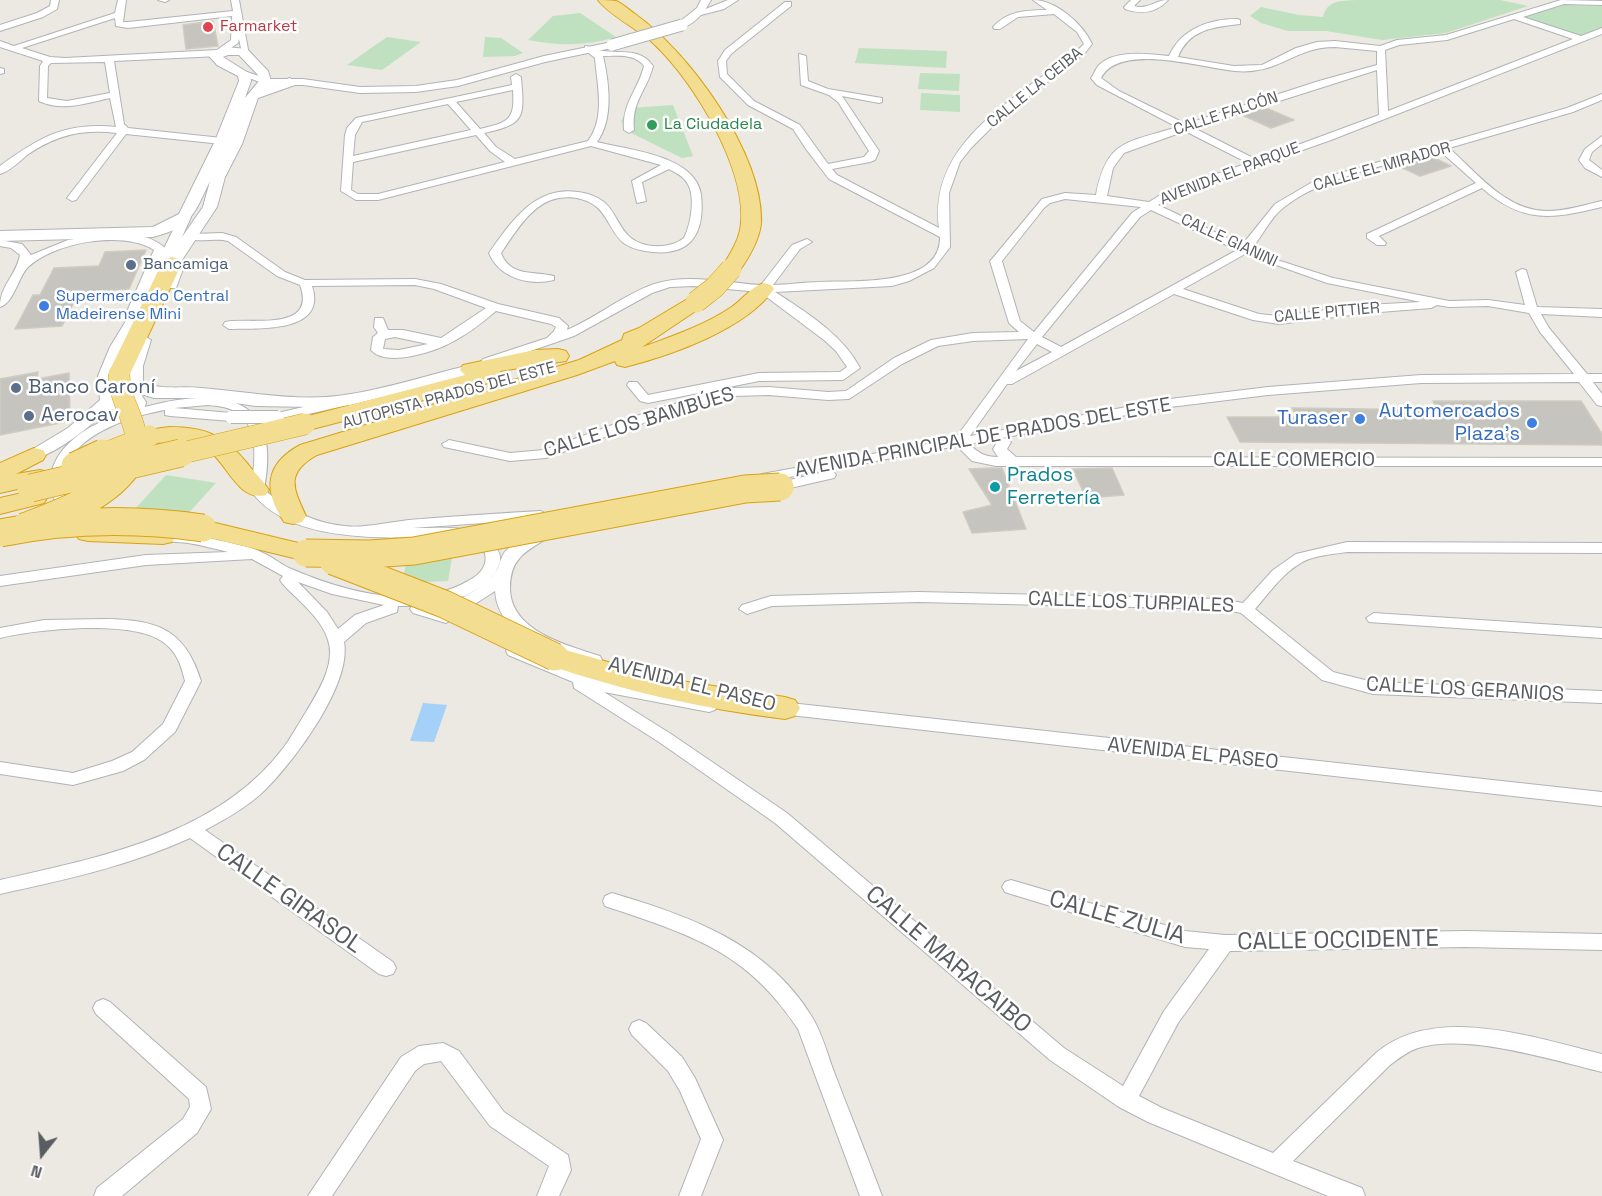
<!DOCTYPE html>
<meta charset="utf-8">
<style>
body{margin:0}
#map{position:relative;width:1602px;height:1196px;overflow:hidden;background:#ebe9e1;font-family:"Space Grotesk",sans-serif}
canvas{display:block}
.north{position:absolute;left:12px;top:1124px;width:60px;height:60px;-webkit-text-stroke:4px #fff;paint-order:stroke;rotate:197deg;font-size:16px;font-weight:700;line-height:24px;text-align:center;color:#595c60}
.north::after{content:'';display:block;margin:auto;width:21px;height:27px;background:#595c60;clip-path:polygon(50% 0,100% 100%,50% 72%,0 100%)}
</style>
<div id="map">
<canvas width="1602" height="1196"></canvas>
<div class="north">N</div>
</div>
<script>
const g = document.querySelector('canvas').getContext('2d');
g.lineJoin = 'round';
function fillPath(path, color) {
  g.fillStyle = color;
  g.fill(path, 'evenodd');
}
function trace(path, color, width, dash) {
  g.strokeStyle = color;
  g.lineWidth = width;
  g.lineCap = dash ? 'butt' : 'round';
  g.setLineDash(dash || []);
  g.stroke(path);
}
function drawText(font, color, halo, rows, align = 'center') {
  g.font = font + ' "Space Grotesk",sans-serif';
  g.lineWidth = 5;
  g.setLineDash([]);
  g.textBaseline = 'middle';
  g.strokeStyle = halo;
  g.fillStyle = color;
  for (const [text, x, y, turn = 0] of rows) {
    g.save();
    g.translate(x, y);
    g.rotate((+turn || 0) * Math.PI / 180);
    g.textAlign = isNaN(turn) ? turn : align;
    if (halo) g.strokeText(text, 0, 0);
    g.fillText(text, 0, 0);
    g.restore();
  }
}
fillPath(new Path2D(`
 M1356,0H1500L1528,6L1446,33L1382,40L1326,31H1288L1261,23L1250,16L1261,7L1299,15L1323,17C1327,0 1341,1 1356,0Z
 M1564,5L1602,6V28L1580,36L1522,17Z
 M580,13L616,37C587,46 558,46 528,40L553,16Z
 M387,37L421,42L382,70L347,65Z
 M485,37L501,38L523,53L515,56L483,57Z
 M859,48L947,51L946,68L855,63Z
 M920,73L960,74L959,91L918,89Z
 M921,93L960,95V112L920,110Z
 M673,105L693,156L682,158L625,130L621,121L629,108Z
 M166,475L216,483L184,518L135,509Z
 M453,552L448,581L402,583L408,554Z`), '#bfe1c0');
fillPath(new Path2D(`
 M423,703L447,705L434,742L410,741Z`), '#a5d0f7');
const building = new Path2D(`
 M213,21L218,46L186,49L183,25Z
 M1266,108L1294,120L1271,128L1242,115Z
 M1430,156L1451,166L1420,176L1396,165Z
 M146,250L129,289L79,292L62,326L15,329L33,295H40L54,268L99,266L105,252Z
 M38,372L37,379L69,373L70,421L0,435V379Z
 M1433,401H1581L1602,434V445L1240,442L1227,417H1297L1292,408L1438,410Z
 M992,468H1002L1026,529L972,533L963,512L992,505L969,469Z
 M1112,468L1124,495L1086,498L1073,469Z`);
fillPath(building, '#c6c4be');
trace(building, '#cfcbc0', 1.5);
const minor = new Path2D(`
 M51,0H59L57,9L43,17L0,31V25L37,13L50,6Z
 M118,0H126L123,22H128L233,11L231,0H239L249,55L242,53L239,39L238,43L219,56L114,61L124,124L128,128L222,138L227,141L222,144L126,134L76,200L72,201L67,198L117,133C82,129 56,135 27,155C19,162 10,171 0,174V166C40,137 65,122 116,127L110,98C87,103 62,112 39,101L40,66L43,61L0,47V41L14,46L115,13ZM232,16L231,40L217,50L65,58L50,57L22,48L115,18L116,26L128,28ZM105,62L110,93L67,101L47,98L48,66L51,63Z
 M158,0H169L165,2Z
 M728,0H738L724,9L697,16L693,14Z
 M1033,0C1056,0 1083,24 1092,44L1085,53L1001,118L971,148L960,162L949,193L950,247L934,268L909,281L892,286L775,292C806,312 843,335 860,368L843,380L759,381L648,403L640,401L627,385L629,382H637L648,395L759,373L840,372L847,367L836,351L824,340L760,292L694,286L670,287L652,293L574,336L487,366L483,365L481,362L483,359L547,338L554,331L556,327L551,324L496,311C483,322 469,333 454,341C437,351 387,368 371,350L373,337L378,333L374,327L375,318H383L388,330H403L441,338L486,308L434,289L415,285L312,286C328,334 256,328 229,329L223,325L225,322C248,317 318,333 300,285L277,276L228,241C215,237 197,244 187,237L192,234L222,233L236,237L285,272L305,280L415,279L441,284L498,304L559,318L568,326L567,330C597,317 623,295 654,284C689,273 725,283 761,285L792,245L807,239L812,242L800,249L773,285C788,285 804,282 820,282C852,280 941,288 940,237L829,179L806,149L793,129L748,105L720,77L718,61L725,50L785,2H791V6L731,54L726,61L727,74L754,101L800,125L828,164L864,157L869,151L838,102L829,95L801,85L799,54L806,56L808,81L828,89L882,98V102L879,103L842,96L879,151L875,160L870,162L832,169L837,175L939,228C930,154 991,114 1044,75C1057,65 1073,56 1084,44L1077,32L1054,14L1018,17L1000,29H994L993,27C1007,11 1027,10 1047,10ZM395,337L428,344L399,350L383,349L385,339Z
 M1131,0H1140L1134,6C1148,10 1155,0 1168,0C1156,13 1142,15 1125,9L1124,7Z
 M1561,0L1602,1V5L1564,4L1523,17L1581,36L1602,28V34L1331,140L1173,196L1158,205L1242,245L1275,204L1316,180L1567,108L1602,94V100L1573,112L1449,148C1477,173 1507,212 1548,211C1566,211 1584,205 1602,201V207C1552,219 1523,224 1482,188L1379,236L1386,243L1385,245H1377L1367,238V234L1476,183L1440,151C1392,164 1320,177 1283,208C1269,219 1263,236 1251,249L1268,257L1333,278L1449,301L1488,300L1525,305L1516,272L1522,269L1526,270L1537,307L1602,309V317L1541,314L1549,328L1587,374H1602V382H1593L1602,394V406L1597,405L1579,382L1421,383L1268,395L1170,407L969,444C978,453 985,457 998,457L993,449L999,439L1004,438L1011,442L1007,449L1016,457L1602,458V466H996L972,461L957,446L762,482L755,478L762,474L955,439L1028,339L973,341L938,346L902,364L849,399L828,400L769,395L734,396L666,415L546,458L510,461L444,447L442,444L449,440L510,453L544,450L656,409L733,388L769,387L828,392L846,391L894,358L931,340L973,333L1019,332L1009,323L990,261L992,259L1042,199L1065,193L1096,195C1107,138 1128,143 1177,127L1097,85L1091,78C1094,74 1096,68 1099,65C1115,49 1149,54 1169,56C1181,29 1209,19 1237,19L1240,20V24C1214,27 1189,29 1178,57L1234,66L1262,65L1296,48L1317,42L1335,41L1380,46L1397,40L1446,35ZM1514,19L1573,39L1388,111L1385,50L1399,45L1447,40ZM1335,47L1377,51V65L1319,81L1186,124L1119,91L1101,78C1120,42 1201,68 1235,71C1280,75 1293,47 1335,47ZM1377,70L1379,115L1257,160L1194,128ZM1185,131L1248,163L1165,192L1149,202L1107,196L1113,168L1124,153ZM1065,199L1141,207L1132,213L1034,332L1020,321L1002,261L1044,208L1050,203ZM1151,210L1237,250L1061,347L1042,337L1140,217ZM1245,254L1327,283L1421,302L1367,305L1279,316L1259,314L1183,289ZM1174,294L1253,320L1279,324L1367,313L1431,308L1437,305L1449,307L1488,306L1529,313L1540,332L1574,374L1421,375L1268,387L1170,399L970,436L1007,384H1012ZM1037,344L1052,352L1016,371Z
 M585,46C591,46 593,49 598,50C619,55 639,46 653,66C647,91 631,101 634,130L629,133L624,130C622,102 638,91 644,66C635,53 616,56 603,56C609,82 614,119 597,142C628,150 696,155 701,195C705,232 692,256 652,252C643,251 633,249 625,244C611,234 608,214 594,205C584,198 571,196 559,198C532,202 515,233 501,253C510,277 533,271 554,276V280C529,286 499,278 489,253C511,222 535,185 578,192C587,193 596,196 604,202C616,212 619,229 631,238C645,249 670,249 684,238C691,224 697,193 685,180C681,175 674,172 669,169L642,182L646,201L637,203L632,181L661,165L591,146L378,200H356L341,191L345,135L347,128L356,118L512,85L511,77L516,74L521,77C524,116 527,124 484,133L496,147L515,159L588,141C606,117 597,85 595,58L585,50ZM513,90C515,120 509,122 480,129L456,102ZM448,104L471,130L353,156L355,135L362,122ZM476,135L490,151L505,162L378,194H358L351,190L353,162Z
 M0,68L4,69V73L0,74Z
 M1602,136V144L1592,152L1589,160L1602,170V177L1585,168L1579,160L1585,149Z
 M113,233C132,234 152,235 166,249L135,324H127L125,316L154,250C124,230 55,242 28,267C18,277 14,303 0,307C0,285 16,276 20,255L11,248L0,246V240L22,244L31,255L68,240Z
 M133,371L139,375L136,387L146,402L145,407C219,387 283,393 264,489C288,513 331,530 365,526C384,524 402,520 421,519C461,516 501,513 541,511L548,515L541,519L412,528C440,529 479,521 497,549C504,560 498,570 491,579C498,571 499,562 504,553C510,545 535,530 546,533L548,536L546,539C524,552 510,560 510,588C510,631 566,645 600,656L602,660L600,664C582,669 519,636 507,622C500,613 496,603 495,591L475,604L449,612L441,607L444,603L464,597L484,585L465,596L423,605L451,614L454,618L446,623L413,613L410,609L412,606H398L397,612L366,623L344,642C352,684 295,760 266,789C249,806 226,819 205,830L393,962L396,968L393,974L386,976L379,974L190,838C129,866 64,880 0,894V880C101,857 218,835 284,747C292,736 299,723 306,712C318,692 336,664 328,640C321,617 297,600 282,583L280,580L283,576L252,559L146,565L0,586V576L146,555L228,552C215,549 202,545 188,543C149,539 36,535 52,471C59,443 90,425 115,416L111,415L102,401L103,398H113L120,408L133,405L134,402L124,387L127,375ZM208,405C219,406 230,407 239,414C260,429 255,468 250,490C288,542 372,537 429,538C441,538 454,536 466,538L475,543L485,553C488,567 479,575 468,581C414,612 342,591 289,568C279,563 271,556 261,552C252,547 241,546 231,543C217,540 204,536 191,535C154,530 113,531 81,511C71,504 64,492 64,480C65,437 130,416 165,410V415L170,416L231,421L237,417L231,413L174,408ZM298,582L332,594L384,605L355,615L338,629L327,612Z
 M347,397L352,398L353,401L352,404L278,421L272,417L273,414Z
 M829,471L834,472L836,475L834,478L773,492L766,488L768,485Z
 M1347,542L1602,543V553L1347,552C1334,554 1321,555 1309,559C1286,568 1271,591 1255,609L1333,672L1373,682L1602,691V703L1373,694L1322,680L1241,613L1222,609L918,602L772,606L747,614L739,609L742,605L771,596L918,592L1222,599L1243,603L1273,570L1296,554Z
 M1374,613L1602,628V638L1369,622L1366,618Z
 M106,619C157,620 185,629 201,681L175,732L144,760L123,771L73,785L0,774V762L73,773L112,761L132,752L163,724L185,681C181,665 177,652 163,642C133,619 36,629 0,638V628L44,620Z
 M514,646L566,668L608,681L715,702L717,706L715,710L709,712L604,692L671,734L787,813L1064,1048L1123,1086L1164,1011L1209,949L1185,947L1011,894L1005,892L1002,887L1005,882L1011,880L1185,931L1225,935L1465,931L1602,934V950L1465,947L1230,951L1178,1023L1139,1096L1162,1108L1273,1153L1376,1053C1436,1003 1534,1038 1602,1054V1072C1552,1060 1467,1033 1418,1048C1407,1052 1399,1058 1390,1065L1293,1161L1362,1188L1365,1196H1328L1148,1122L1119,1107L1050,1060L775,823L659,742L574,688L573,682L508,655L506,651L508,647Z
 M781,702L1602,792V806L781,714L775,712L773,708L775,704Z
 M612,893C690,916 768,944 812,1017C823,1035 828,1057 836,1077C851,1116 867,1156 882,1196H860L798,1029C746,950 690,935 605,906L603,901L605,896Z
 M103,999L110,1002L206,1087L211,1109L197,1133L122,1196H94L97,1188L183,1119L190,1107L189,1099L96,1014L93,1008L96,1002Z
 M639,1020L646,1023L682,1057L695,1078L723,1140L701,1196H679L701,1139L680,1091L668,1071L632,1035L629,1029L632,1023Z
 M443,1043L459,1051L504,1112L568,1155L571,1170L559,1196H537L549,1166L490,1126L441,1061L424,1064L415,1071L332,1196H308L401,1057L419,1046Z`);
const tertiary = new Path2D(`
 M701,0H711C705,11 692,29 678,27V23L697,8Z
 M612,42L617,45L616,47L545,62L458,86L416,92L360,93L303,85H267L239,74L244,71L268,79H303L360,87L416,86L457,80L544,56Z
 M185,213L191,217L157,293L124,347L112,376L116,401C103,417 48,463 28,458L26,455L28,452L68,428L100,400L98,376L110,347L143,293L179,217Z`);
const secondary = new Path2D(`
 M226,47L247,49L268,71L271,81L268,85L290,78L296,82L295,85L258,98L242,144L225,177L217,207L180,263L183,269L176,288H164L162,285L167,269L164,263L203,207L210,181C194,214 192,227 153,237L0,241V231L153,227L179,214L215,141L239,81L238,76L217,65L209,56ZM228,55H239L258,75L259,81L245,98L251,81L250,74L223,57Z
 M143,335L151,340L143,366V383C162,390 181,386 201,388C251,392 302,403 351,394C388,388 425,376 462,367L468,368L471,372L468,376L350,405L311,407L256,406L200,398H154L128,390C121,378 129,339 143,335Z`);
const motorway = new Path2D(`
 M598,0C603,0 611,0 616,1C622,3 629,10 635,14C688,51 765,155 761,224C759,241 748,259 738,273H724L721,269C729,255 740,240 741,223C746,168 694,82 655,45C639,29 611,17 598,0Z
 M172,257L179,259L182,263L130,374L127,379L119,381L111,379L108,374L162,263L165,259Z
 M764,283L771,285L774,289C746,329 672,355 625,367L617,365L615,361L577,375L317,455C285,473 293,488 306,516L302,522L293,524L284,522C263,490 265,464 300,445L579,360L622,340L624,334L639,328L689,298L696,296L703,298L706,302L703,306L642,347L651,344C678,334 706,324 730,308C742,301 751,286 764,283Z
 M558,349L566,351L569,356L566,361L500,371L503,375L500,380L305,431L297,429L293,424L297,419L465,375L460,370L463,365L535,350Z
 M169,427C209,427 227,437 251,468C257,475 264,482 269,490L266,495C238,502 228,464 208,450C187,435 163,447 141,441L137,436L141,431Z
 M34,448L43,450L46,455L43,460L16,474L40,470L49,472L52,477L49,482L0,493V463Z
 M35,490L44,493L47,498L44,503L0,514V498Z
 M203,520L315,547L319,553L315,559L306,561L194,534L190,528L194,522Z
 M88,525L163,528L172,530L176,536L172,542L163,544L88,541L79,539L75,533L79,527Z
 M555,647L668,679L785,697L795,700L800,708L795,716L785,719C703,709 624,691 545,664L541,657L545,650Z`);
trace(minor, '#b1b3b7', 2);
trace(tertiary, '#b1b3b7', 2);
trace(secondary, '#b0b3b7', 2);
trace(motorway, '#d9a213', 2);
fillPath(minor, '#fff');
fillPath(tertiary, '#fff');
fillPath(secondary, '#fff');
fillPath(motorway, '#f3dd90');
const minorBridge = new Path2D(`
 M231,417H278`);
const tertiaryBridge = new Path2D(`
 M612,45L682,25`);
const motorwayBridgeFar1 = new Path2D(`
 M696,302L715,287L731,269
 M119,374C119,406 141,420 135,455
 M100,455L149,436
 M174,455L305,424`);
const motorwayBridge = new Path2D(`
 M75,466L103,453
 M31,488L181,453
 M24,527C65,511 115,495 135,453
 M0,533C68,519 134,518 203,528
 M306,553L370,554L414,551L745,489L780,487
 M333,561L444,604L555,657`);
trace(minorBridge, '#b1b3b7', 14, []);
trace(tertiaryBridge, '#b1b3b7', 13, []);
trace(motorwayBridgeFar1, '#d9a213', 22, []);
trace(motorwayBridge, '#d9a213', 29, []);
trace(minorBridge, '#fff', 12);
trace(tertiaryBridge, '#fff', 11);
trace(motorwayBridgeFar1, '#f3dd90', 21);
trace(motorwayBridge, '#f3dd90', 27);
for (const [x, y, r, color] of [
 [208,27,6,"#e0444e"],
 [652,125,6,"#2e9e5b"],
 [131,265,6,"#5c6f8a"],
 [44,306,6,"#3f7fe0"],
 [16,388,6,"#5c6f8a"],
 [29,416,6,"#5c6f8a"],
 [1360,419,6,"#3f7fe0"],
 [1532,423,6,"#3f7fe0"],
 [995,487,6,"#0f9aa8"]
]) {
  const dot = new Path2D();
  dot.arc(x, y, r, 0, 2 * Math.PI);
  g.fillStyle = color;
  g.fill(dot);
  trace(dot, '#fff', 2);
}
drawText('16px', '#be3a42', '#fff', [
 ["Farmarket",220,27]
], 'left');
drawText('16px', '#595c60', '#fff', [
 ["CALLE LA CEIBA",1035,88,-39],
 ["CALLE FALCÓN",1226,114,-18],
 ["CALLE EL MIRADOR",1382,167,-16],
 ["AVENIDA EL PARQUE",1230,174,-21],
 ["CALLE GIANINI",1229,241,25],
 ["CALLE PITTIER",1327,313,-5],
 ["AUTOPISTA PRADOS DEL ESTE",449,396,-15]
]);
drawText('16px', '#27864d', '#fff', [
 ["La Ciudadela",664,125]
], 'left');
drawText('16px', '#4e5e75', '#fff', [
 ["Bancamiga",143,265]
], 'left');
drawText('16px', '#366cbe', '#fff', [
 ["Supermercado Central",56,297],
 ["Madeirense Mini",56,315]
], 'left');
drawText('20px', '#4e5e75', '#fff', [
 ["Banco Caroní",28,388],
 ["Aerocav",41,416]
], 'left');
drawText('20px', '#366cbe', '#fff', [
 ["Automercados",1520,412],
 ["Plaza's",1520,435],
 ["Turaser",1348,419]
], 'right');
drawText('20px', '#595c60', '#fff', [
 ["CALLE LOS BAMBÚES",639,423,-17],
 ["AVENIDA PRINCIPAL DE PRADOS DEL ESTE",983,438,-10],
 ["CALLE COMERCIO",1294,461],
 ["CALLE LOS TURPIALES",1131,603,2],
 ["AVENIDA EL PASEO",692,685,14],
 ["CALLE LOS GERANIOS",1465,690,3],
 ["AVENIDA EL PASEO",1193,754,6]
]);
drawText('20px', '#0d838f', '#fff', [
 ["Prados",1007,476],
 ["Ferretería",1007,499]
], 'left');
drawText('24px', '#595c60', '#fff', [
 ["CALLE GIRASOL",289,899,35],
 ["CALLE ZULIA",1117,918,16],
 ["CALLE OCCIDENTE",1338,941,-1],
 ["CALLE MARACAIBO",948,960,41]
]);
</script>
